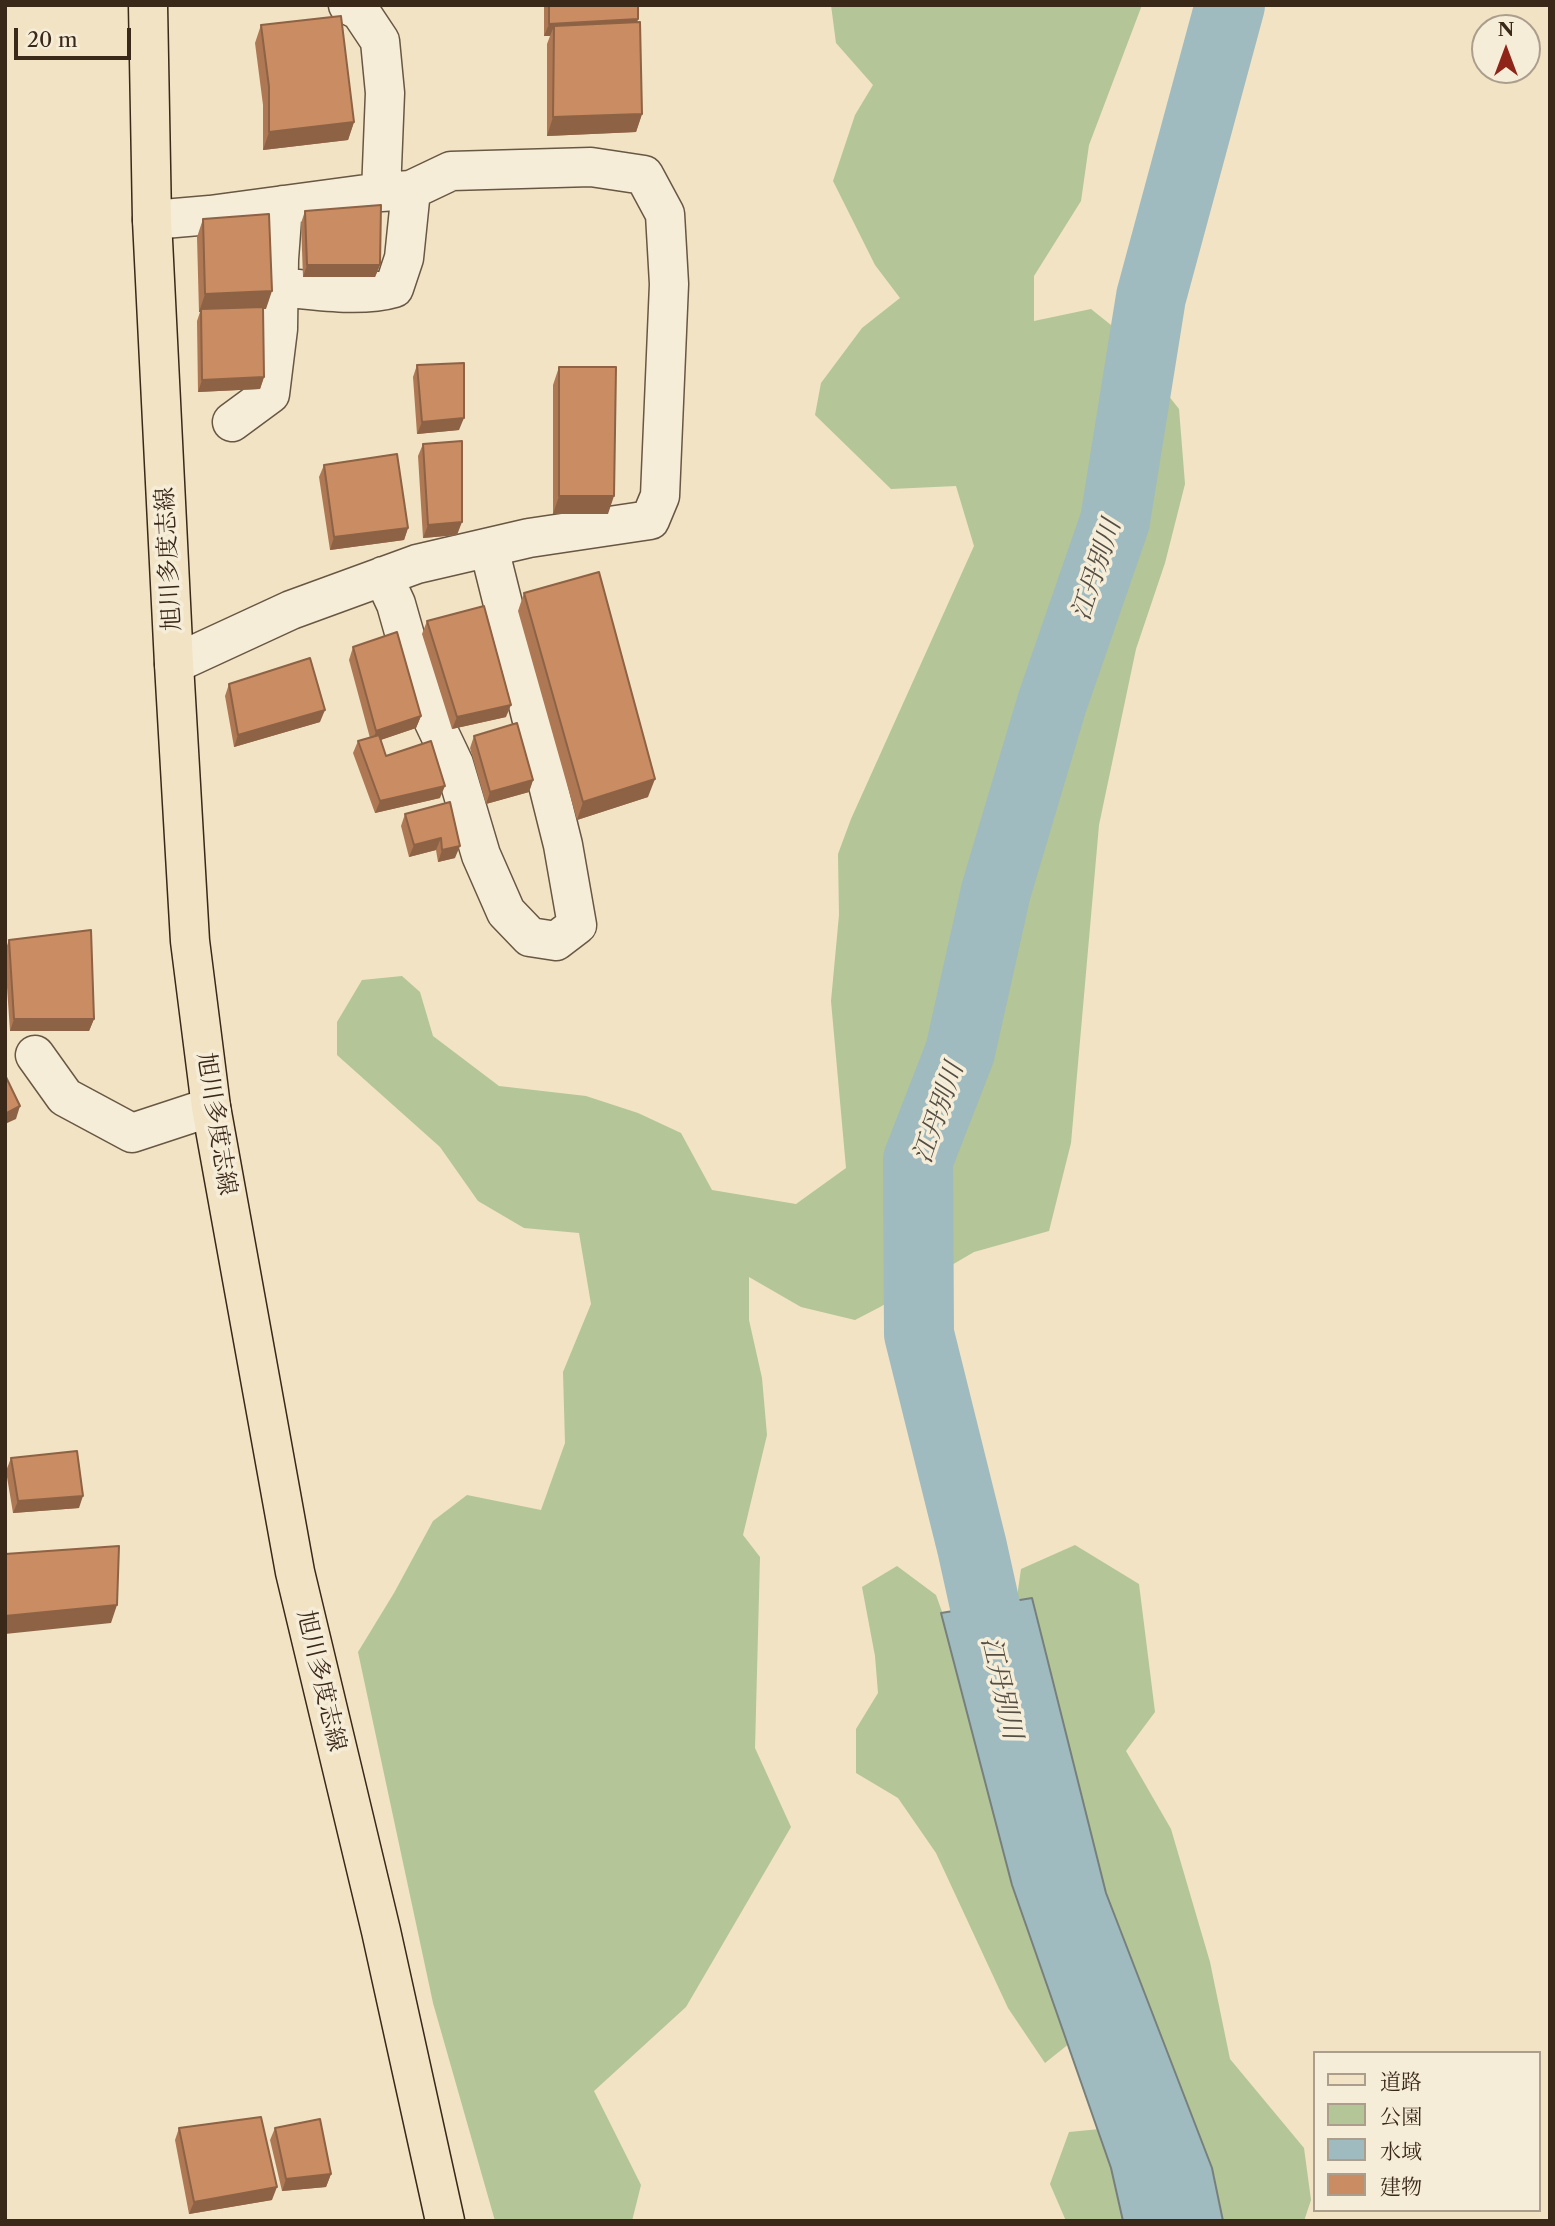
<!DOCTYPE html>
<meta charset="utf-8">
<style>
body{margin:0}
#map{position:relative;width:1555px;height:2226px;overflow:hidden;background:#f1e3c4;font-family:"Libre Caslon Text","Noto Serif JP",serif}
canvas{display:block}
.frame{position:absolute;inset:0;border:7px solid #3a2818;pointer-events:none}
.legend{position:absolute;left:1313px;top:2051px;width:228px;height:161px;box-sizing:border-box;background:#f6edd9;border:2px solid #ab9e8c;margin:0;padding:9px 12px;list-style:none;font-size:21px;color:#3a2818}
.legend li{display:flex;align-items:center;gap:14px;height:35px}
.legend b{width:35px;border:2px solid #ab9e8c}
.north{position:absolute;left:1471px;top:14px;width:70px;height:70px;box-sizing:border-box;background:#f6edd9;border:2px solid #ab9e8c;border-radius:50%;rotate:0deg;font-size:19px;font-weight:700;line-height:28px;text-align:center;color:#3a2818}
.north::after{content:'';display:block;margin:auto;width:24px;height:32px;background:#8f2418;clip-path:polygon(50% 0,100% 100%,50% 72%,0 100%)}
.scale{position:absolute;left:14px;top:28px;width:117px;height:32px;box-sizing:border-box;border:4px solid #3a2818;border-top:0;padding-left:9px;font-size:21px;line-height:24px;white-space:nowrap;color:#3a2818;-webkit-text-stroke:5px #f6edd9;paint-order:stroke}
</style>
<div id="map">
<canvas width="1555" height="2226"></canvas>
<div class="frame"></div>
<ul class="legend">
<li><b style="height:9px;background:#f1e3c4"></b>道路</li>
<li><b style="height:19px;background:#b4c598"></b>公園</li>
<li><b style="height:19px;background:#9fbbbf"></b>水域</li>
<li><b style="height:19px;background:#ca8c62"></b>建物</li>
</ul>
<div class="north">N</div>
<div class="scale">20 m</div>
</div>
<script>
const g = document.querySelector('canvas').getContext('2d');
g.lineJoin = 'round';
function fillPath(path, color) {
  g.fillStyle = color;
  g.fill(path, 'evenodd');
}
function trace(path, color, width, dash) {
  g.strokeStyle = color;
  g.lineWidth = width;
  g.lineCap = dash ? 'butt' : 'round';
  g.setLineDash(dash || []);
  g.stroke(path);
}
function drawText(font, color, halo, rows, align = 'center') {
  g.font = font + ' "Libre Caslon Text","Noto Serif JP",serif';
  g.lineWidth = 7;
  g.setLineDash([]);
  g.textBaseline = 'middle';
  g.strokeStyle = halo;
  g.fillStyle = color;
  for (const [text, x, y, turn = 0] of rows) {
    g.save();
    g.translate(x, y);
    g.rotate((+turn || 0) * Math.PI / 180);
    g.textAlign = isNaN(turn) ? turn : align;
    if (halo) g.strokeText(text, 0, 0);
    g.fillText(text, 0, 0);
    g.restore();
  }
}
fillPath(new Path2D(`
 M831,5H1142L1089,145L1081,201L1034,276V321L1091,309L1116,329L1179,409L1185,484L1165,563L1136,649L1099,825L1071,1143L1049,1231L974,1252L880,1307L855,1320L801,1307L749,1277V1320L762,1378L767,1435L743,1535L760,1557L755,1748L791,1827L686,2007L594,2091L641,2185L632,2221H495L433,2003L358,1652L394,1593L433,1521L467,1495L541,1510L565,1443L563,1372L591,1304L579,1233L524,1228L478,1201L440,1147L337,1055V1022L362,980L402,976L420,992L433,1036L499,1086L586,1096L638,1113L681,1133L712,1190L796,1204L846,1168L831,1001L839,915L838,854L851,819L974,546L956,486L891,489L815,415L821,383L862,328L900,298L875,265L833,181L855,115L873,85L836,43Z
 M1075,1545L1139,1584L1155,1712L1126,1751L1171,1829L1210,1962L1230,2059L1304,2148L1311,2200L1304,2221H1204L1012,1632L1021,1569Z
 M897,1566L936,1595L989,1743L1080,2035L1045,2063L1008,2008L936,1853L898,1798L856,1773V1729L878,1693L875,1656L862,1587Z
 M1121,2127L1152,2221H1066L1050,2184L1069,2132Z`), '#b4c598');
const water = new Path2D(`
 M1032,1598L1106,1893L1212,2168L1223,2221H1123L1111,2168L1012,1885L941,1613Z`);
fillPath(water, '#9fbbbf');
trace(water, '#77807c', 2);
trace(new Path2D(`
 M1006,1701L972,1547L919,1334L918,1160L960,1052L996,891L1052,703L1115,521L1151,297L1230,5`), '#9fbbbf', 70);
const minor = new Path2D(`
 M348,5L360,11L380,41L385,93L381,192
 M152,220L210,215L381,192L411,190L451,171L591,167L644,175L665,214L669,284L660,496L650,520L529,538L417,564L291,610L174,664
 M278,287C314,290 360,298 394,288L404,258L411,190
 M232,422L270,394L278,329L279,259L283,205
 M383,576L396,604L423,699L454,764L481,855L506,912L530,937L556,941L577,925L563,845L489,548
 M35,1055L65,1097L132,1133L211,1107`);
const major = new Path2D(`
 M148,5L152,220L174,664L190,941L211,1107L295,1572L381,1931L445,2221`);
trace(minor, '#685743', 41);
trace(major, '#3a2818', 41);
trace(minor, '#f6edd9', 38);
trace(major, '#f1e3c4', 38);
fillPath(new Path2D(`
 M544,5H638V19L637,22L642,114L636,132L547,136V44L550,36H544Z
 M261,25L354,122L348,140L263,150V105L255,43Z
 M305,211L380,265L375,277H303L301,223Z
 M203,219L266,309H263L264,377L260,389L198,392L197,321L200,312H199L197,237Z
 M417,365L459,430L417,434L413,377Z
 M559,367L608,514H553V385Z
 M423,444L457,535L423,538L418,456Z
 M324,465L408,528L404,540L330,550L319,477Z
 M524,593L648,797L577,820L518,611Z
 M427,621L506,717L452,729L422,634Z
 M353,647L421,716L416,728L380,740L386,756L440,798L375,813L353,753L358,741L370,738L349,660Z
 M229,684L320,722L234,747L225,696Z
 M474,736L533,780L529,792L486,804L470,748Z
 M450,802L455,858L438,862L436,850L409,857L401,826L405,814Z
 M9,940L94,1019L89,1031H10L5,958V951Z
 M11,1458L79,1508L13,1513L6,1471Z
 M179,2128L272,2200L189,2214L175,2140Z
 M275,2128L331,2174L326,2187L282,2191L270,2140Z`), '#ae7854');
fillPath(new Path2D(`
 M638,19L634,31L554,26L550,36H544L549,24Z
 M642,114L636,132L547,136L553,117Z
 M354,122L348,140L263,150L269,132Z
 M307,265H380L375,277H303Z
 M272,291L266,309L201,312V309L200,312H199L205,294Z
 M264,377L260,389L198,392L202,380Z
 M464,418L459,430L417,434L422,422Z
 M559,496H614L608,514H553Z
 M462,522L457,535L423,538L428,525Z
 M408,528L404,540L330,550L334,537Z
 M511,705L506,717L452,729L457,717Z
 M325,710L320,722L234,747L238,735Z
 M421,716L416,728L372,743L376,731Z
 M655,779L648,797L577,820L583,802Z
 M533,780L529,792L486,804L490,792Z
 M445,786L440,798L375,813L380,801Z
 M441,838L436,850L409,857L414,845Z
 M460,846L455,858L438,862L442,850Z
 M14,1019H94L89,1031H10Z
 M20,1106L16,1119L5,1124V1114Z
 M83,1496L79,1508L13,1513L18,1501Z
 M117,1605L111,1623L5,1634V1616Z
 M331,2174L326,2187L282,2191L286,2179Z
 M277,2187L272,2200L189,2214L194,2202Z`), '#8d6245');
const building = new Path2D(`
 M549,5H638V19L549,24Z
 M341,16L354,122L269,132V87L261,25Z
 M640,22L642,114L553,117L554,26Z
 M381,205L380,265H307L305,211Z
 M269,214L272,291L205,294L203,219Z
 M263,307L264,377L202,380L201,309Z
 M464,363V418L422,422L417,365Z
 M559,367H616L614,496H559Z
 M462,441V522L428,525L423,444Z
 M397,454L408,528L334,537L324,465Z
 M599,572L655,779L583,802L524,593Z
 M484,606L511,705L457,717L427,621Z
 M397,632L421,716L376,731L353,647Z
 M310,658L325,710L238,735L229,684Z
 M517,723L533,780L490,792L474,736Z
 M379,735L386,756L431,741L445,786L380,801L358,741Z
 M450,802L460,846L442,850L441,838L414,845L405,814Z
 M91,930L94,1019H14L9,940Z
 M5,1075L20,1106L5,1114Z
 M77,1451L83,1496L18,1501L11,1458Z
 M119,1546L117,1605L5,1616V1554Z
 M261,2117L277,2187L194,2202L179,2128Z
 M320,2119L331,2174L286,2179L275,2128Z`);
fillPath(building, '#ca8c62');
trace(building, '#8d6245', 2);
drawText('24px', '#3a2818', '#f6edd9', [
 ["旭川多度志線",169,559,-93],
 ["旭川多度志線",216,1124,81],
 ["旭川多度志線",321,1681,77]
]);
drawText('italic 26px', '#534d42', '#f6edd9', [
 ["江丹別川",1097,570,-72],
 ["江丹別川",939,1113,-71],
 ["江丹別川",1001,1688,77]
]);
</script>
